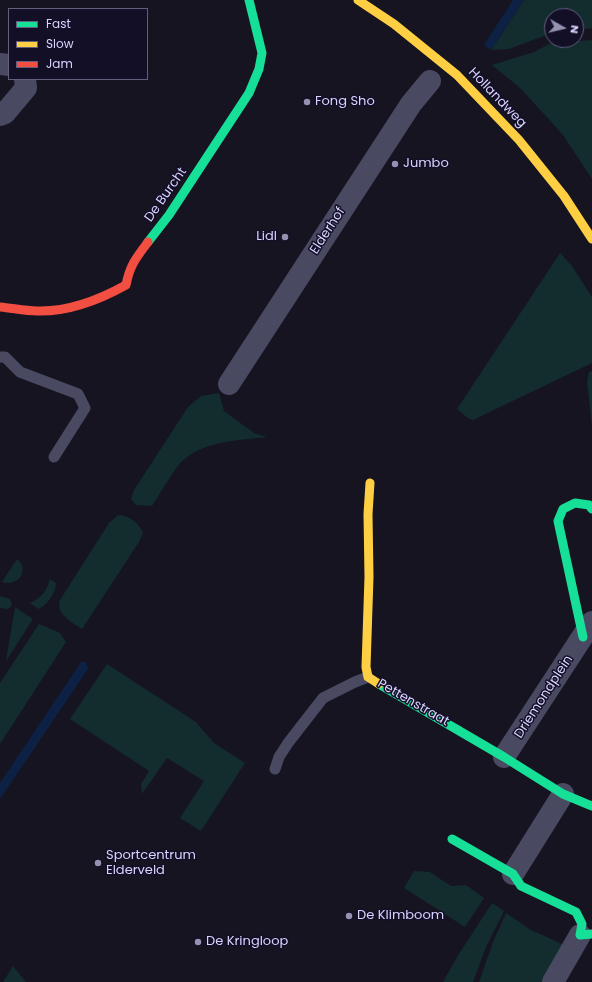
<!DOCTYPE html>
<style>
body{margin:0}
#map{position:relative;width:592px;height:982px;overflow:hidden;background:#161421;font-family:Poppins,sans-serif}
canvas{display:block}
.legend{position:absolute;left:8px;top:8px;width:140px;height:72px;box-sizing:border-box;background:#130f26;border:1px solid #625e7d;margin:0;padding:5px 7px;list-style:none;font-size:12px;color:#d9d4ff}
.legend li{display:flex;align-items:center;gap:8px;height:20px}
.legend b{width:20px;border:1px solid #625e7d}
.north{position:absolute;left:544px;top:8px;width:40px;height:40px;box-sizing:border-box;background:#130f26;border:1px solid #625e7d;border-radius:50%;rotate:98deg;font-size:11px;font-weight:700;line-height:16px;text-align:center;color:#d9d4ff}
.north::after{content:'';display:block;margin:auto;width:14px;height:18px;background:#9591b1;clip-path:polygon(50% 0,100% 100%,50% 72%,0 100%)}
</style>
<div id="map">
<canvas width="592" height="982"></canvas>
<ul class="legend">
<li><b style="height:5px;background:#16e098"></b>Fast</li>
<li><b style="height:5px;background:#ffcf43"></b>Slow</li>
<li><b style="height:5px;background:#f24e42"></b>Jam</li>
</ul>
<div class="north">N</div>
</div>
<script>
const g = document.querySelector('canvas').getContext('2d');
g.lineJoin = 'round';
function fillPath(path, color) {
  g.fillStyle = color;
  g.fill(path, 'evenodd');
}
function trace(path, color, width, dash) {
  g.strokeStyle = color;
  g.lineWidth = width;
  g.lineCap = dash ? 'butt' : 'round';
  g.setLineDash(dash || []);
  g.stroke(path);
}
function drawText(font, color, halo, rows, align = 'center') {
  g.font = font + ' Poppins,sans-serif';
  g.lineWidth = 3;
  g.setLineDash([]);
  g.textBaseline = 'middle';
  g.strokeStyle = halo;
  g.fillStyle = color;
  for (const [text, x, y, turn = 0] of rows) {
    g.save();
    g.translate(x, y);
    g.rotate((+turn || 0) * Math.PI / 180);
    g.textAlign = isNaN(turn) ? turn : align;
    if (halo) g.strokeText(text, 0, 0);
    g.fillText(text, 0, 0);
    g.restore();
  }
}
fillPath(new Path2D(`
 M524,0H592V28L576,30V16H552V33L509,49L491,50Z
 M592,40V179L563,135L544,114L520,88L492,65L534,52L551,43Z
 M560,253L572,266L592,297V363L473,420L469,419L457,409Z
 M592,371V427L587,381L589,372Z
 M219,393L224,411L254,433L267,437C236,441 199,440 177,467C168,479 160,494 152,506L136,505L131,499L134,490L188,407L201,396Z
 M118,515C130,516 138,522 143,533L139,542L82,629C72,622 55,614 60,600L109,523Z
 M17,559C30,570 19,587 2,582Z
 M50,579L56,583C56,592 47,606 38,609L30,603C41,598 47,591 50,579Z
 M0,596L10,599L12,605L8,609L0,608Z
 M15,607L33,619L6,661Z
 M39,624L60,633L66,642L0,744V683Z
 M107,664L196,722L214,743L245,763L201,831L180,818L204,781L167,758L142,794L141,784L149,771L70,719Z
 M414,871L430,872L451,886L466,885L484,898L465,927L404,888Z
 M492,903L504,911L486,947L473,982H443L457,957Z
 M506,913L531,930L567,946L544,982H479L493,942Z
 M13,966L26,982H3Z`), '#132c2d');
fillPath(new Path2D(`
 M513,0H524L491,50L484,45Z
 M81,662H86L88,669L0,799V783Z`), '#0d2144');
trace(new Path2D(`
 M0,357H5L20,372L78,394L85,408L54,457
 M275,769L279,757L288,743L323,698L355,682L368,677`), '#4a4962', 11);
trace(new Path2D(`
 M0,64L9,65
 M0,115L5,113L26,88L25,79
 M229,384L411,104L430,81
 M504,757L592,622
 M513,874L563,794
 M553,982L580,935`), '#4a4962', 22);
trace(new Path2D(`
 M148,242L169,215L249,93L259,69L262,53L249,0
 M583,637L558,521L563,509L575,503L589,505L592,509
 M379,684L504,757L563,794L592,806
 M452,839L513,874L521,886L576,912L582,924L580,935L592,934`), '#16e098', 9);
trace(new Path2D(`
 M358,0L394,24L457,75L519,140L564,196L592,239
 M370,483L368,514L369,577L366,667L368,677L379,684`), '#ffcf43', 9);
trace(new Path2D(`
 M0,307C12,308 25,311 37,311C69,312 99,300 126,285C130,265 136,258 148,242`), '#f24e42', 9);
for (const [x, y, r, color] of [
 [307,102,4,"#9591b1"],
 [395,164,4,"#9591b1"],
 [285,237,4,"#9591b1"],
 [98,863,4,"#9591b1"],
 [349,916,4,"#9591b1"],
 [198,942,4,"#9591b1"]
]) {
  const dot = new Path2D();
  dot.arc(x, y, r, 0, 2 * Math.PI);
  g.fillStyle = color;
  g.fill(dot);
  trace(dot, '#130f26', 1.5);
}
drawText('13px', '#d9d4ff', '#130f26', [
 ["Hollandweg",497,98,46],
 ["De Burcht",166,195,-55],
 ["Elderhof",328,231,-57],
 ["Driemondplein",544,697,-57],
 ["Pettenstraat",413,703,30]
]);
drawText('13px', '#d9d4ff', '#130f26', [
 ["Fong Sho",315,102],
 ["Jumbo",403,164],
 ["Lidl",277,237,"right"],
 ["Sportcentrum",106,856],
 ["Elderveld",106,871],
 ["De Klimboom",357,916],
 ["De Kringloop",206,942]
], 'left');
</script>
